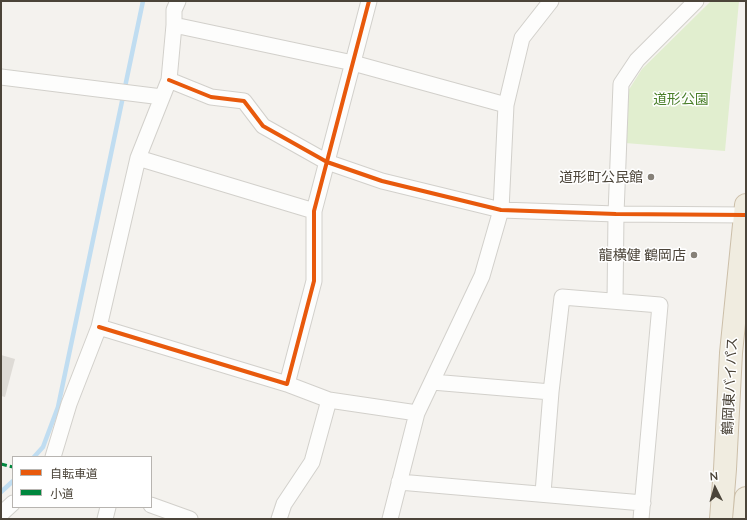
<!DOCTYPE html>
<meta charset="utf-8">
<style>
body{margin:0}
#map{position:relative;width:747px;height:520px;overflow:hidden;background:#f4f2ee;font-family:Lato,"Noto Sans JP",sans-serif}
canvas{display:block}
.frame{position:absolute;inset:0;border:2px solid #4b4439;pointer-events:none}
.legend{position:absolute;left:12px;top:456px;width:140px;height:52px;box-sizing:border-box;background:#fff;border:1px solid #b7b4b0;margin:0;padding:5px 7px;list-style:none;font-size:12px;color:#4b4439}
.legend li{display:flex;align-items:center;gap:8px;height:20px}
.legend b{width:20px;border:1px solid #b7b4b0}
.north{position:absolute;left:695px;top:468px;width:40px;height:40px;-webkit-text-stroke:3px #fff;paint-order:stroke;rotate:355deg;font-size:11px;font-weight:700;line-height:16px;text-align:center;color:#4b4439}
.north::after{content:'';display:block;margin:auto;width:14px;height:18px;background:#4b4439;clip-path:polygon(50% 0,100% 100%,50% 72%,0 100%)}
</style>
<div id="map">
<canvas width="747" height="520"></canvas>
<div class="frame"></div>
<ul class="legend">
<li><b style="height:5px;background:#e8590c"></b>自転車道</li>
<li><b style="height:5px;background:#00873e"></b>小道</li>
</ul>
<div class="north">N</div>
</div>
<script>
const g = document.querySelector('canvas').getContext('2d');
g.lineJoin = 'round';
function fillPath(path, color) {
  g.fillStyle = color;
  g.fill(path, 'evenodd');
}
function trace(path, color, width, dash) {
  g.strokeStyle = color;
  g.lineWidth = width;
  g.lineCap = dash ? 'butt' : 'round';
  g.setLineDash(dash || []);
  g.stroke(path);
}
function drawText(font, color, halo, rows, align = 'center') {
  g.font = font + ' Lato,"Noto Sans JP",sans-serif';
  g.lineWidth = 3;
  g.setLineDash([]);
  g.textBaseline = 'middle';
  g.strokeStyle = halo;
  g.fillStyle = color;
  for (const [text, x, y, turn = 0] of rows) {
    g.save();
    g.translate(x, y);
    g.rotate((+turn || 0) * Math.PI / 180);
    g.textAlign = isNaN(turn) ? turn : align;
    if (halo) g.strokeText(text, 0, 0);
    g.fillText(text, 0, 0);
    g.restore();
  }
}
fillPath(new Path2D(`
 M711,1H739L725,151L625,143L628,91L642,69Z`), '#e1eecf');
trace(new Path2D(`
 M34,457L43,447L58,407L143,1
 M1,492L13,481`), '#c0ddf1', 4.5);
fillPath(new Path2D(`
 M1,355L15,359L5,397L1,396Z`), '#dedbd6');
const minor = new Path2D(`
 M174,25L353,63L506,105
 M1,77L162,97
 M169,80L211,97L244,101L263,126L327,162L382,181L501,210L616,214L746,215
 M138,158L314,211
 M615,301L616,214L621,84L637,60L696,1
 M99,327L287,384L314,281V211L369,1
 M432,382L551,392
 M287,384L329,400L417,413
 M53,457L69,404L99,327L138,158L169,80L174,25V10L178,1
 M399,482L643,503
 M543,493L551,392L562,297L660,305L641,519
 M151,505L190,519
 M1,514L13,503
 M105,519L108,507
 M279,519L284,504L312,462L329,400
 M390,519L417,413L482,276L501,210L506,105L522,38L551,1`);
const trunk = new Path2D(`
 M721,519L725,469L731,353L746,205
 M744,519L746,498`);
trace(minor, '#d2d0cb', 17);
trace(trunk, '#ccbfa9', 24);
trace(minor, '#fdfdfc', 15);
trace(trunk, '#f0ece0', 22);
trace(new Path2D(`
 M1,464L13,467`), '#00873e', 3, [6, 3]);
trace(new Path2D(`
 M169,80L211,97L244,101L263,126L327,162L382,181L501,210L616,214L746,215
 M99,327L287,384L314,281V211L369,1`), '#e8590c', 4);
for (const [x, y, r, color] of [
 [651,177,4,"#868178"],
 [694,255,4,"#868178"]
]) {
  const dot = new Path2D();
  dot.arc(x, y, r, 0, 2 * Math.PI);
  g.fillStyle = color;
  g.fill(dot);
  trace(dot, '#fff', 1.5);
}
drawText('14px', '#4a7f2a', '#fff', [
 ["道形公園",681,99]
]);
drawText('14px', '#4b4439', '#fff', [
 ["道形町公民館",643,177],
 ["龍横健 鶴岡店",686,255]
], 'right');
drawText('14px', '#4b4439', '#fff', [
 ["鶴岡東バイパス",730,386,-87]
]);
</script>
